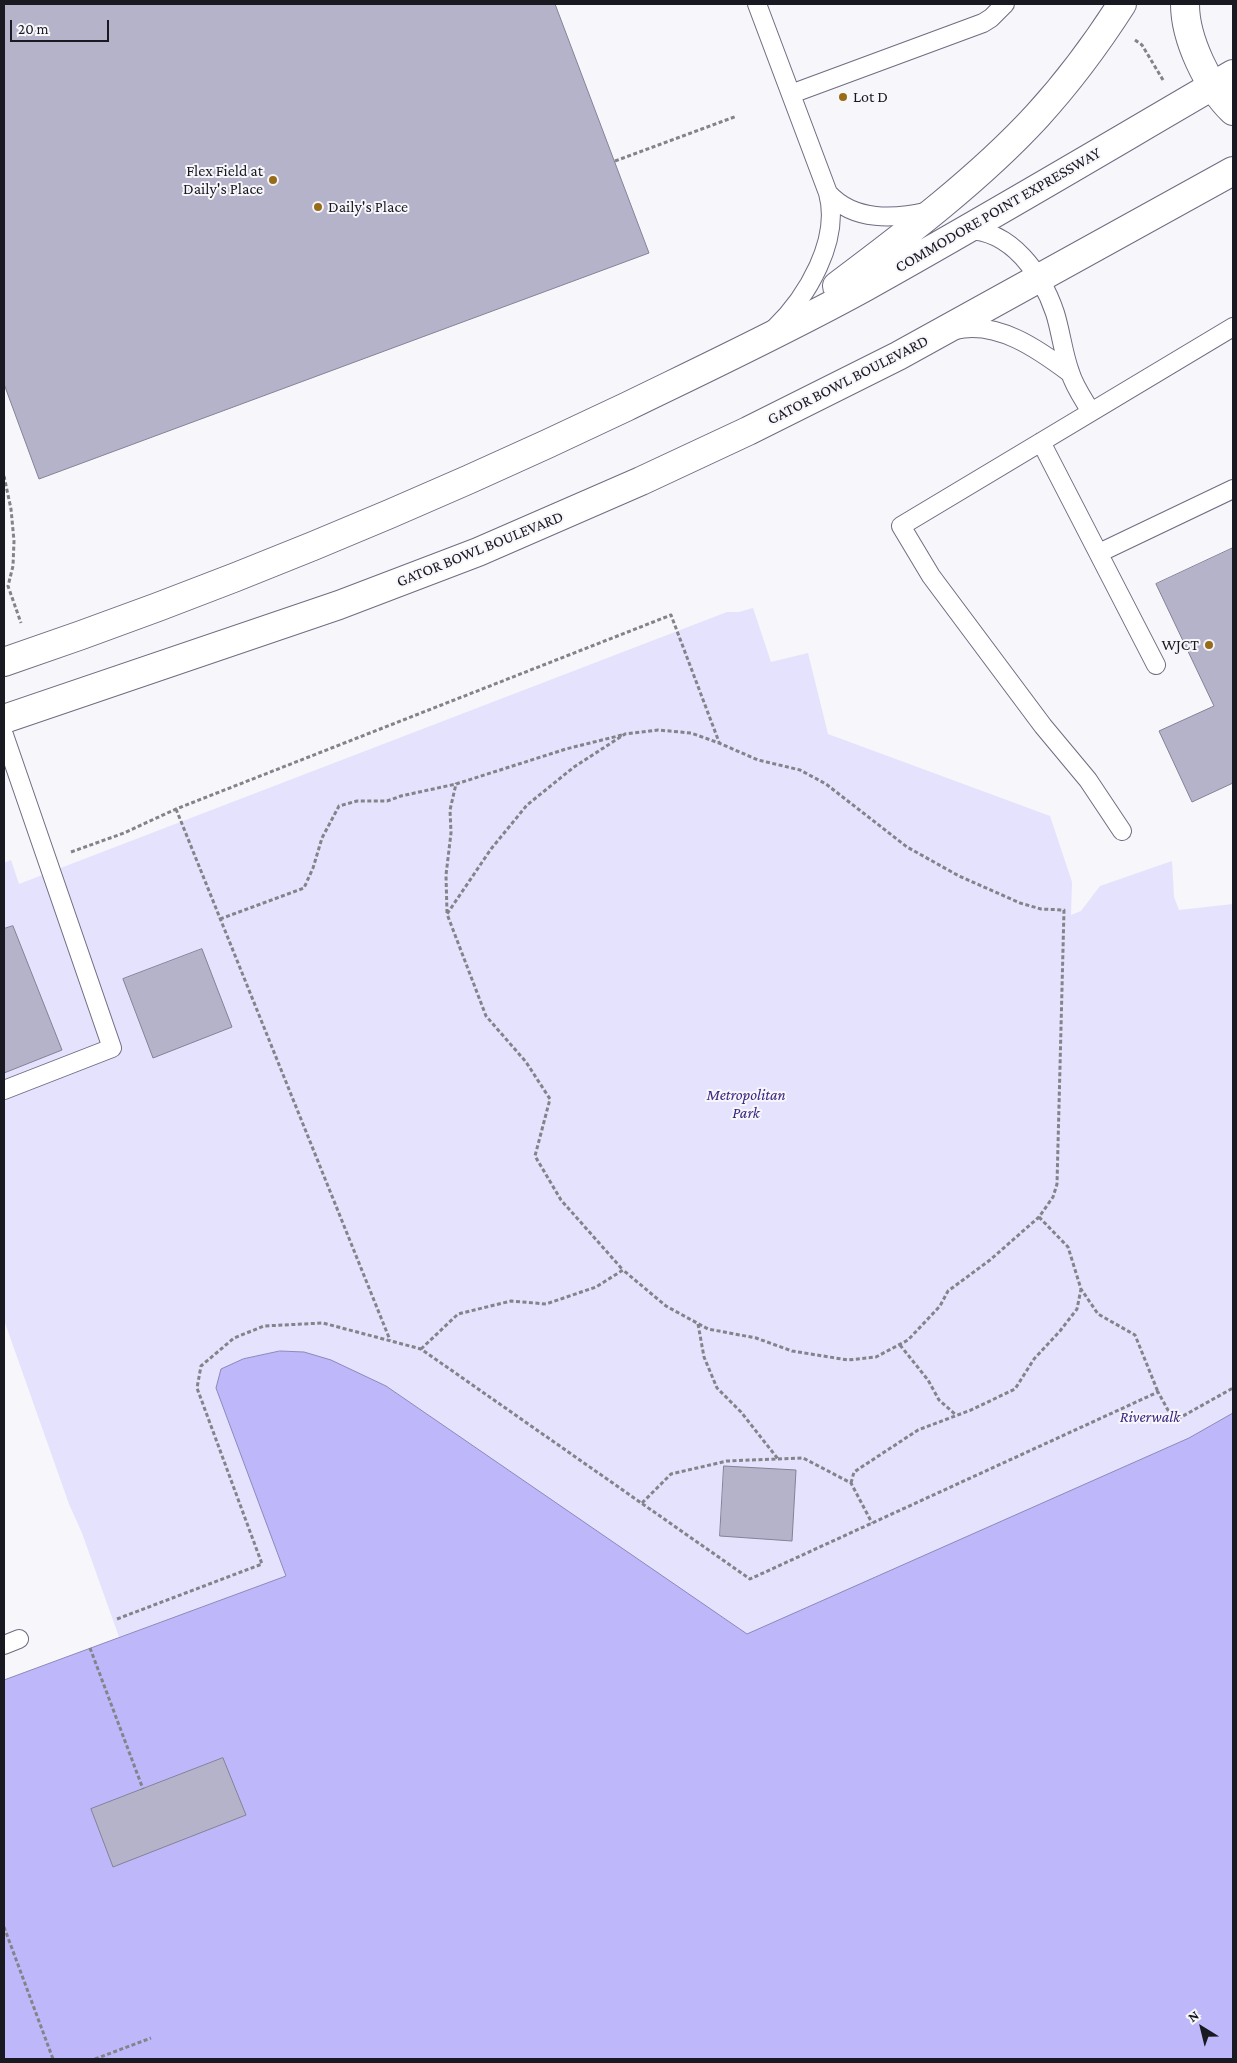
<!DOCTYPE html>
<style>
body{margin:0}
#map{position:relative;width:1237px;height:2063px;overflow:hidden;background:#f6f6fb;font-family:"Crimson Pro",serif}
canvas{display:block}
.frame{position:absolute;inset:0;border:5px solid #191921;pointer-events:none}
.north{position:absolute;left:1177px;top:2003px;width:50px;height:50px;-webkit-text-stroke:4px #f6f6fb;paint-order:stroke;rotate:324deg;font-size:14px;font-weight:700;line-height:20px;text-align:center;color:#191921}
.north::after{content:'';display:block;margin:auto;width:18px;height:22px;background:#191921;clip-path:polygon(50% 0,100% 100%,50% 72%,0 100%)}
.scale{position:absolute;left:10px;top:20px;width:99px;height:22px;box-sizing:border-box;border:2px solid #191921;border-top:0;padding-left:6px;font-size:15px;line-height:18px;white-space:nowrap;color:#191921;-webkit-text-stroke:4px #f6f6fb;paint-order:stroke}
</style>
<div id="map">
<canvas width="1237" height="2063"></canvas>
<div class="frame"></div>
<div class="north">N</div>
<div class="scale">20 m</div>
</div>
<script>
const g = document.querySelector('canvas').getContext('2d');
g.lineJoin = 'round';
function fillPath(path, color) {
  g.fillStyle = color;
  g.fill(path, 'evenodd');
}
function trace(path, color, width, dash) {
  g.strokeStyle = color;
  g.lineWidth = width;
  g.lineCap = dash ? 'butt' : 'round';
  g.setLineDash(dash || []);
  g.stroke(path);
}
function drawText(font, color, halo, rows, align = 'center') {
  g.font = font + ' "Crimson Pro",serif';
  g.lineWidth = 4;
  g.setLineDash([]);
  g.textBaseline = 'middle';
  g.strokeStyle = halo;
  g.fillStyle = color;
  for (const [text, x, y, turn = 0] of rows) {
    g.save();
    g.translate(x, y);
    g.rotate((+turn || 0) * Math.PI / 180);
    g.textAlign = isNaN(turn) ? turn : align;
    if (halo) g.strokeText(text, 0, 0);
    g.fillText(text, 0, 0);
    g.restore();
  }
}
fillPath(new Path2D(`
 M753,608L771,662L808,653L828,734L1050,816L1072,882L1071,915L1081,911L1100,886L1172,861L1174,897L1179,910L1233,904V1413L1189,1438L747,1635L386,1386L304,1352L280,1351L243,1359L216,1388L286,1576L119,1637L82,1533L69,1504L4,1320V863L11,860L19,884L727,612H739Z`), '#e4e2fd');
const water = new Path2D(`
 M280,1351L304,1352L331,1360L386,1386L747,1634L1189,1438L1233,1413V2059H4V1680L286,1576L216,1388L221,1369L243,1359Z`);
fillPath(water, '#beb8fa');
trace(water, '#8c88b9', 1);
const building = new Path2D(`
 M4,4H555L649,253L39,479L4,384Z
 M1233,548V783L1192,802L1159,731L1214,706L1156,584Z
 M13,926L62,1050L4,1073V929Z
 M202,949L232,1027L153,1058L123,979Z
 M724,1466L796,1470L792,1541L720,1536Z
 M223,1758L246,1815L113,1867L91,1809Z`);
fillPath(building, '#b5b3ca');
trace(building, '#838297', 1);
const service = new Path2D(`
 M757,4L828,193C841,240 807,297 774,329
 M791,94L983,23L991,18L1005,4
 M828,193C854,222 895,219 930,211
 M967,230C1011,230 1042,274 1055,313C1061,332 1063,353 1070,372C1074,386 1084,400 1091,412
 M955,330C997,320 1038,349 1070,373
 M1041,442L1156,665
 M1099,553L1233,489
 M4,735L112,1048L4,1090
 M1122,831L1088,780L1043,726L931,576L901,526L1233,327
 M4,1645L19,1639`);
const tertiary = new Path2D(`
 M1185,4C1185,39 1208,87 1233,111`);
const secondary = new Path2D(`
 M837,286C905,235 980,178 1037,116C1069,81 1097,43 1122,4
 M4,662C216,590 423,504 626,407C706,368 787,330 865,287C989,218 1111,145 1233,74
 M4,719L339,605L478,552L641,481L748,431L898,356L1233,171`);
trace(service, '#6e6d82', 20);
trace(tertiary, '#6e6d82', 30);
trace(secondary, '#6e6d82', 30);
trace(new Path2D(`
 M1135,40L1142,45L1163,80
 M615,161L737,116
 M4,476L11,509L14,541L13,566L8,586L21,623
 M176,809L390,1340
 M71,852L124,833L176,809L671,615L719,742
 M447,913L446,875L451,833L450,810L456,784L566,749L622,735
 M220,919L304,888L313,868L322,838L339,806L357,801H387L401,796L456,784
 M1039,1217L1068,1247L1081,1289L1098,1314L1135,1335L1158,1392
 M698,1324L704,1357L717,1388L741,1412L778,1459
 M900,1345L928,1380L939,1400L956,1415
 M421,1349L458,1314L511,1301L546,1304L596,1287L623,1270L561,1200L535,1156L550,1099L526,1062L486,1016L447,914L491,849L527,805L574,767L625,734L658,730L691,733L719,743L758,760L800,770L826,784L907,847L959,876L1020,903L1041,909L1064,910L1057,1184L1053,1197L1039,1217L990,1260L948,1291L940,1306L908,1340L876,1357L848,1360L792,1351L756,1338L708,1329L666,1306L623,1270
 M851,1483L854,1472L918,1430L971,1410L1015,1389L1034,1359L1060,1331L1077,1309L1081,1289
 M642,1503L671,1474L727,1461L803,1458L851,1483L872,1523
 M117,1619L262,1564L197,1388L201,1366L234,1338L264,1326L323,1323L421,1349L750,1579L1158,1392L1174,1421L1233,1388
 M90,1648L143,1789
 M4,1927L53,2059
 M95,2059L151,2038`), '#83838a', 3, [4, 2.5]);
trace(service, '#fff', 18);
trace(tertiary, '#fff', 28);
trace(secondary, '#fff', 28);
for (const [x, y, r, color] of [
 [843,97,5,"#976b18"],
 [273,180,5,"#976b18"],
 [318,207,5,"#976b18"],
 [1209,645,5,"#976b18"]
]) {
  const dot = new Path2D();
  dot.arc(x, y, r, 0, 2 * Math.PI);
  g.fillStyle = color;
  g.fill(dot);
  trace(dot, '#f6f6fb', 2);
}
drawText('16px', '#191921', '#f6f6fb', [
 ["Lot D",853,97],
 ["Flex Field at",263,171,"right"],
 ["Daily's Place",263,189,"right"],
 ["Daily's Place",328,207],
 ["WJCT",1199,645,"right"]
], 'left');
drawText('16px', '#191921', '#f6f6fb', [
 ["COMMODORE POINT EXPRESSWAY",998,210,-30],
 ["GATOR BOWL BOULEVARD",848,380,-27],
 ["GATOR BOWL BOULEVARD",480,549,-22]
]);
drawText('italic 16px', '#3b2480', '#f6f6fb', [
 ["Metropolitan",746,1095],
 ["Park",746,1113],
 ["Riverwalk",1150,1417]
]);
</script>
